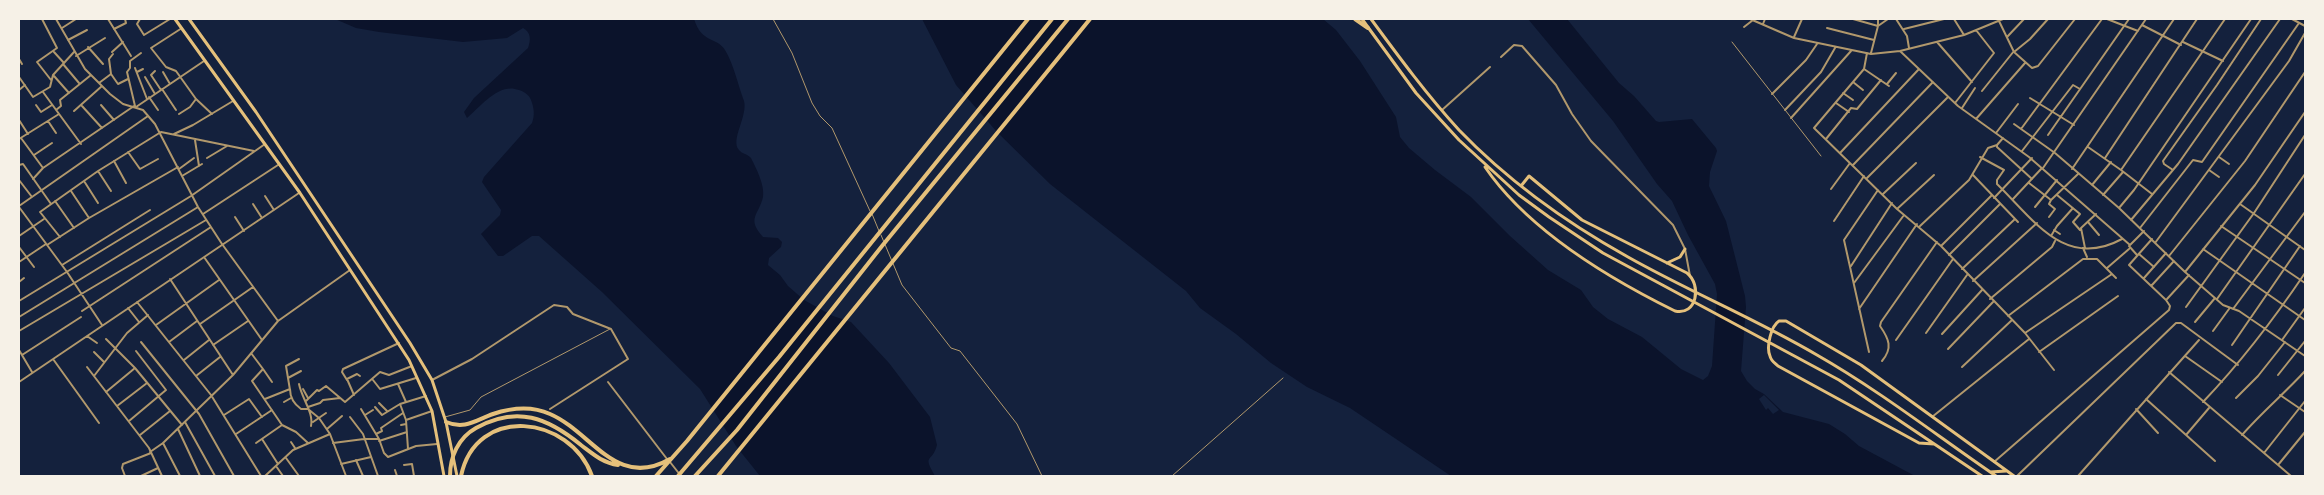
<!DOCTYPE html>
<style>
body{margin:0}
#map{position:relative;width:2324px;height:495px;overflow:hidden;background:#14213d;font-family:"IBM Plex Sans",sans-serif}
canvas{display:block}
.frame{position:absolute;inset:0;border:20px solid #f6f1e7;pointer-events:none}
</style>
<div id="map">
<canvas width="2324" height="495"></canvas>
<div class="frame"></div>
</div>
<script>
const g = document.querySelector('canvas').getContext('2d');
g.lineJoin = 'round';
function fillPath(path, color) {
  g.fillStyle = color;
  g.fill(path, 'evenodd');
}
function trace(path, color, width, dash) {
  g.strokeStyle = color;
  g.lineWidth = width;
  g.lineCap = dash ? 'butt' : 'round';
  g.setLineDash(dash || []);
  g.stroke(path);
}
fillPath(new Path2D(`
 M335,19H694C702,44 716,36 725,50C734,65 738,85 744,101C748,116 730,140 739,150C742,154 748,154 751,158C756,168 765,185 763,197C759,215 746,218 763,237L778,238L782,242L781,247L769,258L768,265L780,275L788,286L804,300L833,316L851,322L889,363L930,417L937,445C932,464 922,453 935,476H760L736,446L700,389L602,292L539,236H532L503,256H498L481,234L500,215L501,210L482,182L484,177L532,123C535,115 534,108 531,100C529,95 525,92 519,90C499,82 481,106 467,118L464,112L474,98L528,48C531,40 531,32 523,28L507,38L463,42L379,32L356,28Z
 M922,19H1323L1336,30L1360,61L1396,117L1400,137L1409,148L1435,170L1471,197L1510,236L1548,270L1581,290L1593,307L1608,319L1642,337L1681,369L1703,380L1708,376L1712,366L1717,294L1715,284L1688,235L1672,201L1657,184L1613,121L1528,19H1567L1619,83L1634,96L1656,121L1659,122L1692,119L1716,148L1717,151L1710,172L1709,186L1726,221L1745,296L1746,307L1741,371L1747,381L1755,389L1764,394L1783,412L1829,424L1845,434L1859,446L1915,476H1451L1350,408L1307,387L1271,363L1236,334L1200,308L1186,291L1050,184L997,132L956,85Z`), '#0b132b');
fillPath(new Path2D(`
 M1764,395L1779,410L1773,414L1768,408L1766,410L1759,399Z`), '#14213d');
trace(new Path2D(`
 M1732,42L1821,156
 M445,417L470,410L481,397L610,329`), '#b1986c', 1);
trace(new Path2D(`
 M773,19L792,53L812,103L820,116L832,128L870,211
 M872,214L879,231
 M881,235L902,285L951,348L960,351L1017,424L1042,476
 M1172,476L1283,378`), '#b1986c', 1);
trace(new Path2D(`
 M42,19L57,48L37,62L51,80
 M56,19L85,69L110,94L123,104L143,110L155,124L198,207L222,244L278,321
 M108,19L131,56
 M140,19L137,24L144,35L170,19
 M1750,19L1794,38L1871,54L1900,51L1964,35L2003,19
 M1853,19L1878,26L1888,19
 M1896,19L1907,36L1909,48
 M1954,19L1964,35
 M2107,19L2138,31
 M2292,19L2305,26
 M1999,21L2014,52L2032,68L2038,66L2075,19
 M1763,24L1765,19
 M2142,25L2181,45
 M1744,27L1753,20
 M62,28L76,19
 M182,28L151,48L166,67L176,71L196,99L212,114
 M1827,28L1874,40
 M114,29L126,23L125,19
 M1904,29L1944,19
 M1794,37L1802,19
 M2007,37L2024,19
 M68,40L87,30
 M1937,42L1972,82
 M2183,42L2223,61
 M88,47L103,64
 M1900,51L1958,106L2029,157L2130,245
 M54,52L64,63
 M112,52L123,42
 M2014,52L2030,39L2048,19
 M1867,53L1864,69L1814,128L1897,209L1941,246L2025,333L2054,370
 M1871,53L1878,26V19
 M76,56L105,38
 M1501,57L1514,45L1522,46L1556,85L1572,114L1591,141L1673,225L1685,249L1690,276
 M19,59L22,64
 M63,64L79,83
 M135,68L147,99
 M1864,69L1889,86
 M155,71L151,75L161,90
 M137,72L143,69
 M163,72L170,84
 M111,74L109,59L113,54
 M54,76L69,93
 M19,77L33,97L50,87L53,75L74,52
 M145,77L155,94
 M1853,82L1863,90
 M99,83L111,74L118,84L128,79
 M1887,84L1896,73
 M162,89L176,110
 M19,90L25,85
 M1982,91L2014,51
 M43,92L81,144
 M1843,93L1853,100
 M1772,94L1806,60L1817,44
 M149,97L158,110
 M2030,98L2074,125
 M1836,103L1849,112
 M1955,103L1994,53L1976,30
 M36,105L41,112L52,105
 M101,105L114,120
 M82,106L102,128
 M135,106L127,72L130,68V61L141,53
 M136,107L204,61
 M1962,108L1975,88
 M56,110L61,106L60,100L91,75
 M1442,110L1490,67
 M1785,110L1821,72L1835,48
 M74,111L102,86
 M179,114L190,107L196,99
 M1791,118L1851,51
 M1976,119L2025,63
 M19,120L28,134
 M48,121L56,133
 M2014,124L2055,153L2119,208L2185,272L2223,305L2239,311L2305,356
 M2021,129L2102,19
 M1996,133L2018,104
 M174,134L193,125L233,101
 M2048,135L2129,19
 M21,138L43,168
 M2003,138L1997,145V147L2032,179
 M19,139L59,114
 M1826,139L1851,108L1857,109L1881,80
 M195,140L199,166
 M2088,147L2121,170L2152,194
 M2022,151L2073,85L2080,89
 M128,152L140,169L158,159
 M1840,153L1919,69
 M34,155L52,143
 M1980,157L2004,170L1997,180V184C2034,220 2065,270 2122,239
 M2219,157L2229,164
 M207,158L227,146
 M2105,158L2197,19
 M114,161L126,183
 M19,165L23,164L51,204
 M1853,165L1933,82
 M2043,168L2146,19
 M179,169L194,158
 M2072,169L2174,19
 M2121,170L2225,19
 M2173,170L2164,164L2163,161L2217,85L2261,19
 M2209,170L2219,177
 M98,171L111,191
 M1973,175L2018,222
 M182,176L202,164
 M1867,178L1948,97
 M33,179L43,168L134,106
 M19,180L32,197
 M84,181L98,203
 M2029,183L2051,200L2049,204L2055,209L2049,217
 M2092,185L2111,162
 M1831,189L1850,163
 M71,191L89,218
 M1883,194L1916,163
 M2057,195L2080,214L2073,222L2080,230
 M2103,195L2123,172
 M265,196L274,210
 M1994,198L2032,158
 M2013,199L2042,168
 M2051,200L2078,174
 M55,201L74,228
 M253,204L262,218
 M2240,204L2305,250
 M19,206L148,116
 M19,207L67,272L102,325
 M2035,207L2057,180
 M2119,208L2134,190L2251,19
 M1897,209L1934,175
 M203,214L278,165
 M235,217L244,231
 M2131,220L2178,164L2280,19
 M1834,221L1864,176
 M2088,222L2099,235
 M1920,226L1969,180L1988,148L1997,145
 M2221,226L2305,283
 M2140,228L2193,160L2202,162L2299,23
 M2054,230L2060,234
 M19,236L44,219
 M2051,236L2057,226L2073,208
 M60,237L40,212L98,171L161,132L254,151
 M2155,243L2289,61L2305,33
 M47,245L89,218L178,167
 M1941,246L1992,195
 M19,247L34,267
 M2083,248L2087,257
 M2085,248L2081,228L2096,214
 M2203,249L2305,320
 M2139,254L2154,267
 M1949,255L2000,204
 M2137,255L2129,246L2144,231
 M2169,256L2245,161L2305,72
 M204,257L262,340
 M19,262L46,244
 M62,265L150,210
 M1851,266L1892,203
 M2107,268L2129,249
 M1962,269L2015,219
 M2185,272L2255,185L2305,112
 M2144,278L2166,253
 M170,279L233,375
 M1973,281L2037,223
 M19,282L24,278
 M1854,283L1904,215
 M2152,285L2174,261
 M1990,299L2052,247L2055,241
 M2167,299L2189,275
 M2217,299L2305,174
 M19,301L191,196L265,144
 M137,302L211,395L261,476
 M2186,307L2254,213L2305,135
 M128,308L139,322
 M1859,309L1917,224
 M2233,309L2305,212
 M82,311L211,227
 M2008,316L2083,259H2097L2116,278
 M19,317L198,207
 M2195,322L2215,298
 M200,324L253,287
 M156,325L219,280
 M19,331L206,220
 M2213,331L2229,309
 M1926,333L1967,275
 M2025,333L2112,274
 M1942,334L1982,290
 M87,336L97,343
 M106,339L135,368L182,425
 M1896,340L1953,259
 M2282,340L2305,308
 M141,342L199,414L234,476
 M169,342L197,321
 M213,345L248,321
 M2232,345L2300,246
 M1948,349L1993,302
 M19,350L32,372
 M94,352L104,362
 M1869,352L1844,240L1878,190
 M2039,352L2118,296
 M251,353L263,369L252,381L282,425L296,432L308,443
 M22,355L81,317
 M2185,356L2222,382
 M53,359L99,423
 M184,360L209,340
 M1882,361C1893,348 1889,339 1880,326L1881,322L1937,242
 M87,367L149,448L162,476
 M1962,367L2012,320
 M263,369L272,382
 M2169,372L2291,476
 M2278,375L2305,341
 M94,376L127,333L148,315
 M196,376L220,357
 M288,378L301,371
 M347,380L342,372L343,369L399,343
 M373,380L380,389L416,378
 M432,380L472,359L554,305L567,307L573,314L611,329L628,359L550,409
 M19,382L299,193
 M608,382L667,459
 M299,384C302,399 314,413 311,426
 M398,384L406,402
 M303,389L308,398
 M290,390L286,366L299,359
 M106,392L135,368
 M354,395L347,379L357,374L360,376
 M2280,395L2305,412
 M2236,398L2258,376L2285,342
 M265,399L290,389C290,397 294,404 301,409H308L319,418L330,434
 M2146,399L2215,461
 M306,401L317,390L319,391L326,386L345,402L380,372L389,375L412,366
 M284,402L291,398
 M2203,402C2242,361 2274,319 2305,273
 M379,403L387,411
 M400,404L406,420L408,449
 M117,406L147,383
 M308,407L320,403L323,400L340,398
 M375,407L382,415L400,404L426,396
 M361,409L379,439
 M2136,409L2158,433
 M224,415L249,399L262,417
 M365,415L373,410
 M350,417L363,434L378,476
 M1932,417L2029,339
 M406,420L432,411
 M129,421L166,390L136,351
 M185,422L215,476
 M313,422L326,413
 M401,425L406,424
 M178,429L200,476
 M327,429L342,416
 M236,434L272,410
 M376,434L382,431L381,428L403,413
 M140,435L170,411
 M2186,435L2209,408
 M2242,435C2262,412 2285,393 2305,371
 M262,439L278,464
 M379,441L407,432
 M291,442L295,448
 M163,443L180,476
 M256,443L282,425
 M333,443L364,439H379L384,453L388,457L416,446L437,444
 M150,452L163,443L233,375L278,321L350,270
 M2264,453L2305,401
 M286,458L299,476
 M356,460L363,476
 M670,462L681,476
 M1994,462L2169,310L2170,306L2166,300L2129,265L2152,239
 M341,464L371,457
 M404,465L412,464L414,476
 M2278,465L2305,432
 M276,466L283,476
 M395,470L397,476
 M125,476L122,468L123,464L151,453
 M141,476L158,468
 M265,476L293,450L330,434L346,476
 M2017,476L2176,323H2181L2238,365
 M2078,476L2199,340`), '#b1986c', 2);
trace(new Path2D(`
 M175,19L300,193L409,360L432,411L444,476
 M189,19L256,112L410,343L432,380L446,422L457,476`), '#e5c07b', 3);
trace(new Path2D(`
 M1362,19L1416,93L1459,140L1519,195L1549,217L1603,253L1839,380L1982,476
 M1371,19C1399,57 1427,95 1459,130C1508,181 1567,223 1628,257C1690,292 1756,319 1817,355C1880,391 1936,435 1996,476
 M1485,167C1528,230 1608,278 1675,311C1697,316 1702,285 1687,273L1582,220L1529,176L1521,186
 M1667,263L1680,257L1685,249
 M1934,444L1919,443L1778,366C1775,363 1771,361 1770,356C1766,347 1771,326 1779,321H1786L1861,365L2014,476
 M1990,472L2006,471`), '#e5c07b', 3);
trace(new Path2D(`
 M1355,19L1368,28
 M446,422C465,430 476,420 493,414C511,408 532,406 550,414C592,432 616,490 670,459
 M450,476C450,457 458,438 476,428C517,405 548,418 581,445C593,454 603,463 618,465
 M461,476C476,404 570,415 592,476
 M656,476L687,441L1028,19
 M678,476L779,357L1052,19
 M695,476L737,430L882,246L1068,19
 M718,476L1090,19`), '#e5c07b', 4);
</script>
